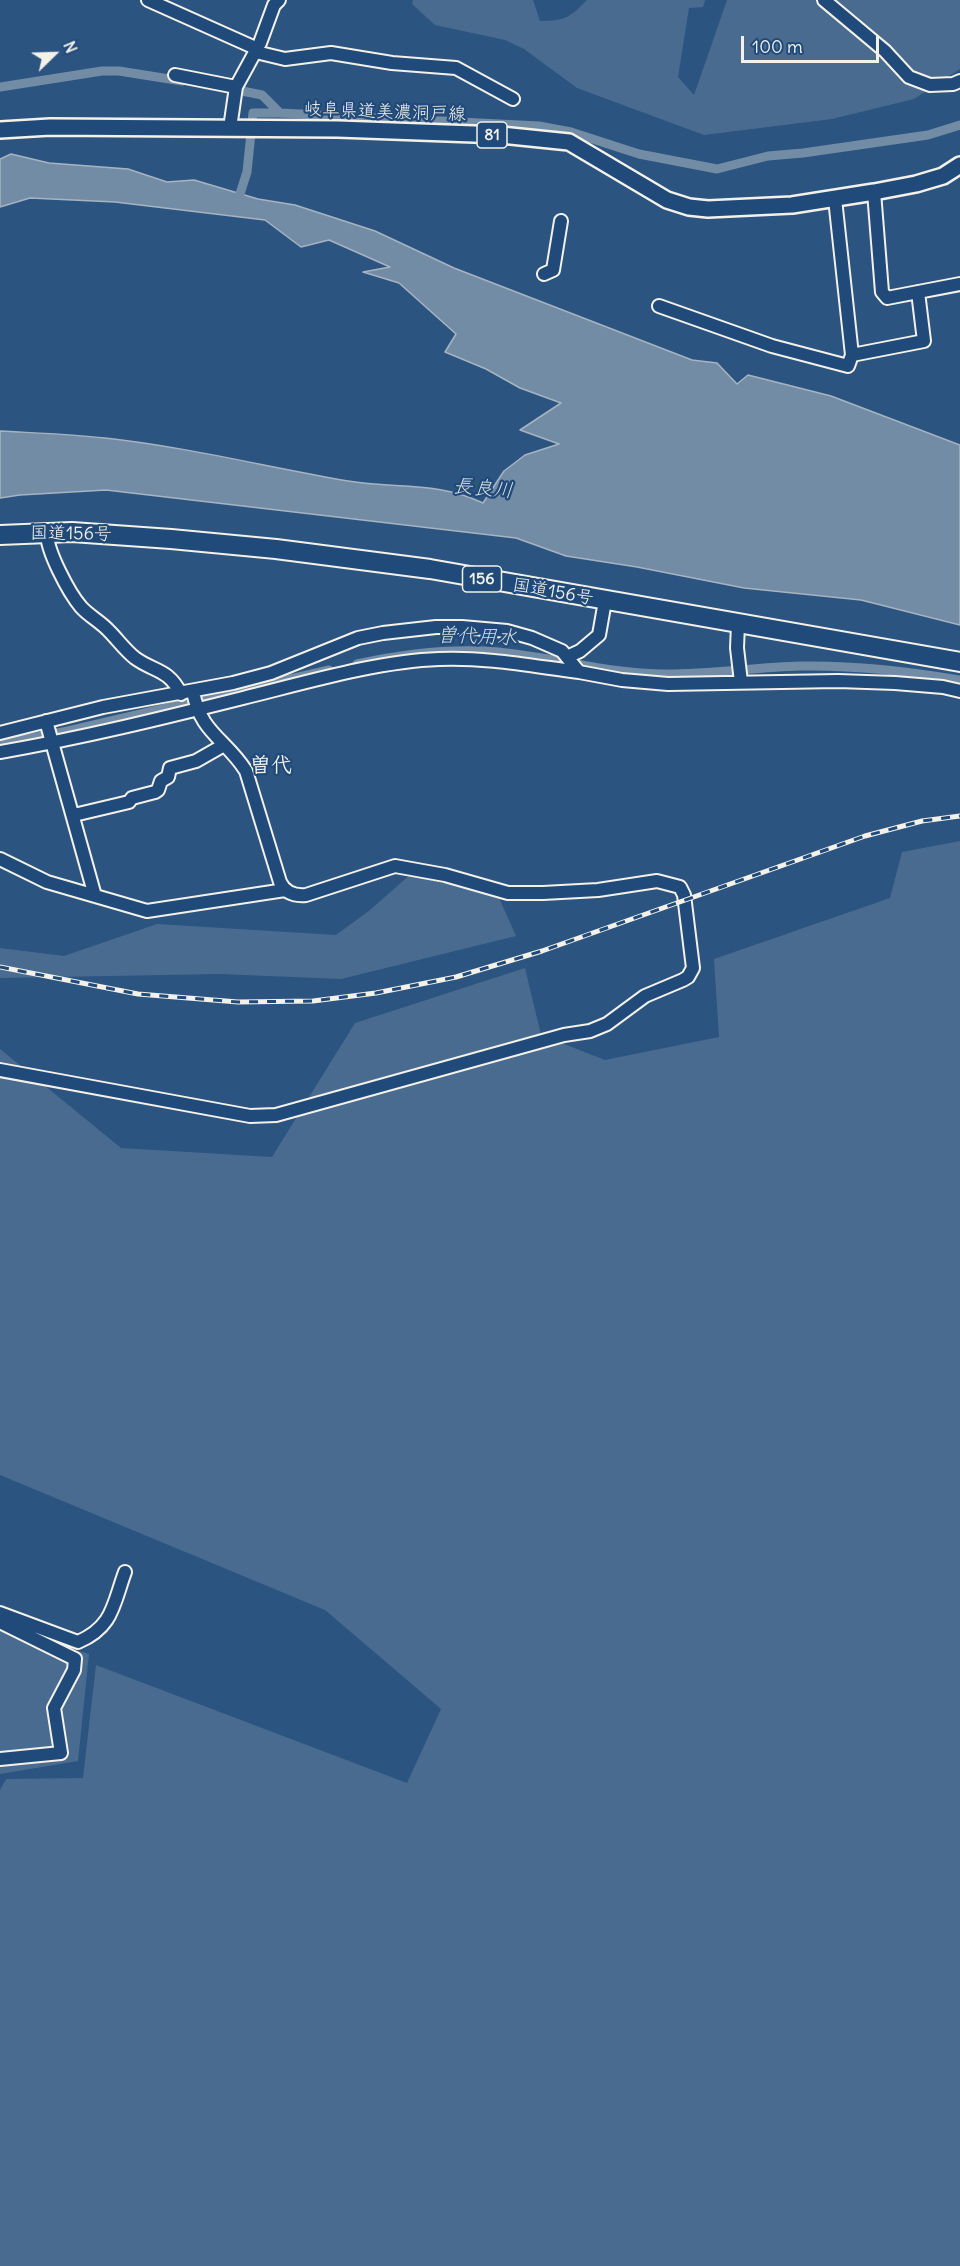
<!DOCTYPE html>
<meta charset="utf-8">
<style>
body{margin:0}
#map{position:relative;width:960px;height:2266px;overflow:hidden;background:#2c5481;font-family:Delius,sans-serif}
canvas{display:block}
.north{position:absolute;left:24px;top:24px;width:60px;height:60px;-webkit-text-stroke:4px #1f4a7a;paint-order:stroke;rotate:67deg;font-size:16px;font-weight:700;line-height:24px;text-align:center;color:#f4f1e8}
.north::after{content:'';display:block;margin:auto;width:21px;height:27px;background:#f4f1e8;clip-path:polygon(50% 0,100% 100%,50% 72%,0 100%)}
.scale{position:absolute;left:741px;top:36px;width:138px;height:27px;box-sizing:border-box;border:3px solid #f4f1e8;border-top:0;padding-left:8px;font-size:18px;line-height:21px;white-space:nowrap;color:#f4f1e8;-webkit-text-stroke:4px #1f4a7a;paint-order:stroke}
</style>
<div id="map">
<canvas width="960" height="2266"></canvas>
<div class="north">N</div>
<div class="scale">100 m</div>
</div>
<script>
const g = document.querySelector('canvas').getContext('2d');
g.lineJoin = 'round';
function fillPath(path, color) {
  g.fillStyle = color;
  g.fill(path, 'evenodd');
}
function trace(path, color, width, dash) {
  g.strokeStyle = color;
  g.lineWidth = width;
  g.lineCap = dash ? 'butt' : 'round';
  g.setLineDash(dash || []);
  g.stroke(path);
}
function drawText(font, color, halo, rows, align = 'center') {
  g.font = font + ' Delius,"Klee One",sans-serif';
  g.lineWidth = 4.5;
  g.setLineDash([]);
  g.textBaseline = 'middle';
  g.strokeStyle = halo;
  g.fillStyle = color;
  for (const [text, x, y, turn = 0] of rows) {
    g.save();
    g.translate(x, y);
    g.rotate((+turn || 0) * Math.PI / 180);
    g.textAlign = isNaN(turn) ? turn : align;
    if (halo) g.strokeText(text, 0, 0);
    g.fillText(text, 0, 0);
    g.restore();
  }
}
fillPath(new Path2D(`
 M413,0H533L540,21C566,21 570,17 587,0H705L703,7L689,8L678,77L694,95L727,0H960V69L914,99L832,119L704,135L577,88L524,49L505,40L435,25L412,4Z
 M960,841V2266H0V1790L6,1779L83,1778L96,1665L407,1783L441,1709L325,1610L0,1475V1049L121,1148L272,1157L355,1023L525,968L541,1035L605,1060L719,1037L714,959L890,898L902,852Z
 M412,873L499,898L516,936L341,979L220,974L0,978V948L64,956L157,924L336,935L370,910Z
 M0,1628L89,1654L78,1761L0,1774Z`), '#496b90');
const water = new Path2D(`
 M11,154L49,163L128,169L167,182L194,180L258,199L295,205L375,231L454,268L692,360L717,363L737,384L748,375L831,396L960,445V625L861,600L744,588L637,567L566,556L516,538L106,490L20,495L0,498V431C35,433 70,434 105,438C187,447 267,467 348,481C396,489 437,481 483,503L504,471L525,455L559,444L520,430L561,403L520,388L486,369L445,352L456,334L399,283L363,272L390,267L329,240L301,247L265,220L115,202L30,198L0,207V159Z`);
fillPath(water, '#738ca6');
trace(water, '#a7b4c0', 1.5);
trace(new Path2D(`
 M0,87L102,71H119L182,81
 M232,89L262,95L280,113L539,126L571,132L639,154L717,169L768,156L803,153L928,135L960,125
 M237,203L247,172L253,113H280
 M357,664C403,654 450,648 498,652C552,657 605,673 660,674C707,675 754,667 801,666C855,665 907,671 960,680
 M0,744L68,731L329,670`), '#738ca6', 9);
const minor = new Path2D(`
 M148,0L251,46L260,53L285,59L331,53L392,63L456,68L513,99
 M824,0L885,51L909,77L930,85L953,84L960,81
 M175,75L236,87
 M230,128L236,87L260,43L274,5L279,0
 M874,192L882,292L887,298L960,284
 M835,199L852,355L924,341L918,292
 M544,274L553,270L561,221
 M659,306L772,346L848,366L852,355
 M47,532C46,550 69,593 81,607C89,616 101,622 109,631C118,640 125,650 135,658C154,672 168,668 181,694
 M738,624L737,648L741,682
 M567,657L580,651L599,635L605,601
 M46,721L95,896
 M0,733L103,707L233,683L271,673L358,638L383,633L436,627H462L507,631L532,638L562,651L579,672L622,680L668,684L838,681L895,683L943,687L960,691
 M0,752C82,738 163,718 243,698C304,683 378,661 439,659C486,657 532,666 579,672
 M74,815L129,802L132,798L155,792L158,790L161,781L168,777L170,768L196,761L224,745
 M0,859L47,882L147,911L285,890
 M0,1070L250,1116L276,1115L564,1035L590,1031L607,1024L645,996L683,980L688,977L693,968L684,895L680,887L657,881L598,890L543,893H508L445,875L395,866L306,895C295,896 285,893 280,882L246,771C226,739 200,733 193,691
 M0,1613L78,1642C113,1627 113,1605 125,1572
 M0,1622L75,1659L74,1670L54,1708L61,1753L0,1759`);
const major = new Path2D(`
 M0,130L50,127L338,129L501,135L569,142L667,200L689,207L708,209L792,205L874,192L916,184L943,176L960,165`);
const highway = new Path2D(`
 M0,535L72,532L171,539L276,549L430,569L960,662`);
trace(minor, '#f4f1e8', 16);
trace(major, '#f4f1e8', 20);
trace(highway, '#f4f1e8', 22);
trace(minor, '#1f4a7a', 12);
trace(major, '#1f4a7a', 15);
trace(highway, '#1f4a7a', 18);
const rail = new Path2D(`
 M0,967L138,994L238,1002L313,1001L376,993L456,977L542,951L865,836L922,821L960,816`);
trace(rail, '#f4f1e8', 5);
trace(rail, '#1f4a7a', 3, [9]);
for (const [x, y, w] of [
 [492,135,30],
 [482,579,39]
]) {
  const box = new Path2D();
  box.roundRect(x - w / 2, y - 13, w, 26, 4.5);
  g.fillStyle = '#1f4a7a';
  g.fill(box);
  trace(box, '#f4f1e8', 1.5);
}
drawText('bold 16px', '#f4f1e8', null, [
 ["81",492,135],
 ["156",482,579]
]);
drawText('18px', '#f4f1e8', '#1f4a7a', [
 ["岐阜県道美濃洞戸線",385,112,2],
 ["国道156号",71,534,1],
 ["国道156号",553,592,10]
]);
drawText('italic 20px', '#dadddb', '#1f4a7a', [
 ["長良川",483,489,5],
 ["曽代用水",477,637,2]
]);
drawText('bold 21px', '#f4f1e8', '#1f4a7a', [
 ["曽代",271,766]
]);
</script>
